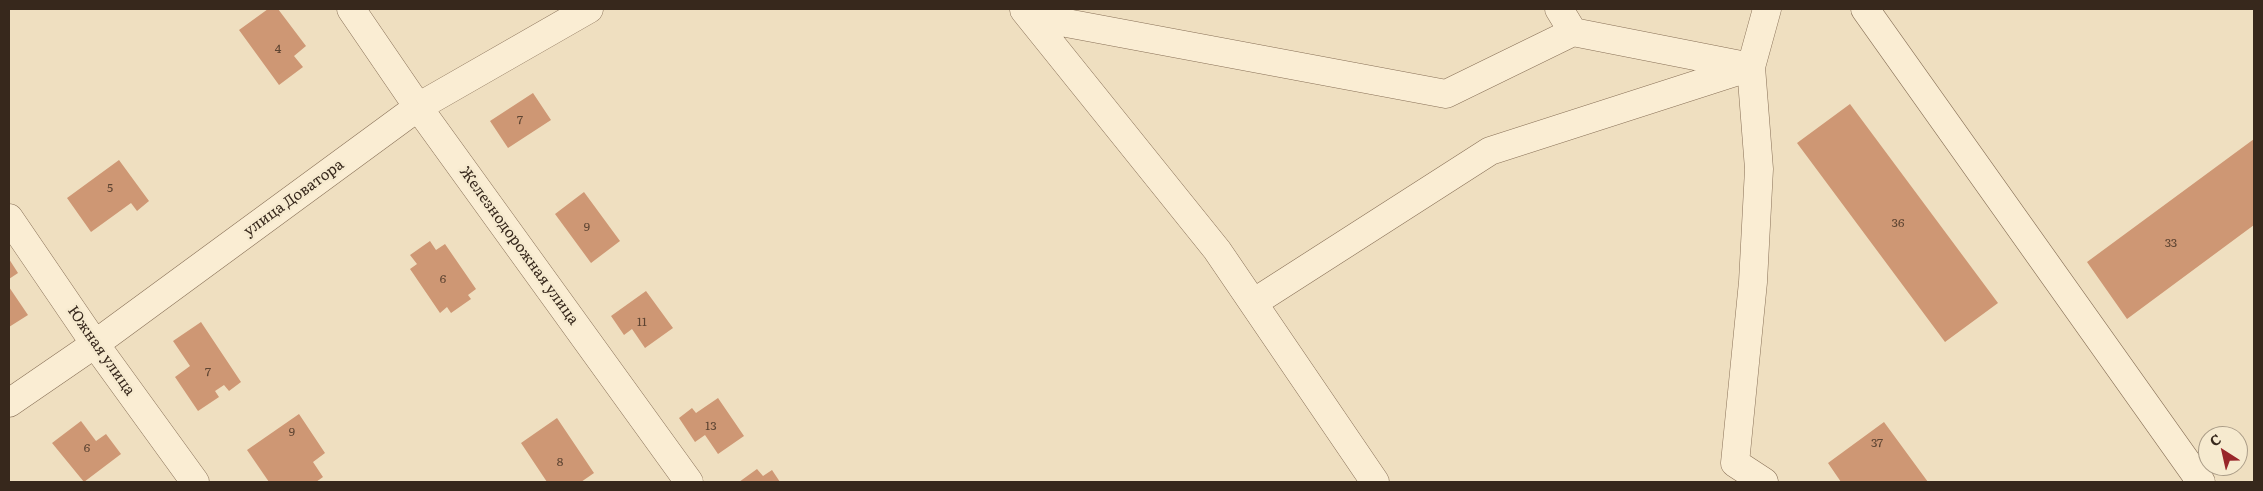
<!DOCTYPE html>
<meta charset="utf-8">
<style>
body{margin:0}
#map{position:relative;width:2263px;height:491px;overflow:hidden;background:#efdfc0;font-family:Literata,serif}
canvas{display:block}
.frame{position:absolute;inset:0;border:10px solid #37281c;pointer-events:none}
.north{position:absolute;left:2198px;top:426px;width:50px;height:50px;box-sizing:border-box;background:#f6eacf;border:1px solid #aa9c87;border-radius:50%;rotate:325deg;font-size:14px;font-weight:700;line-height:20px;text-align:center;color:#37281c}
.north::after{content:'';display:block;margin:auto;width:18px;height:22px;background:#99262a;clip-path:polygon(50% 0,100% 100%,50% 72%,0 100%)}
</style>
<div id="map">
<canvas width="2263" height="491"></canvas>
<div class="frame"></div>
<div class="north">С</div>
</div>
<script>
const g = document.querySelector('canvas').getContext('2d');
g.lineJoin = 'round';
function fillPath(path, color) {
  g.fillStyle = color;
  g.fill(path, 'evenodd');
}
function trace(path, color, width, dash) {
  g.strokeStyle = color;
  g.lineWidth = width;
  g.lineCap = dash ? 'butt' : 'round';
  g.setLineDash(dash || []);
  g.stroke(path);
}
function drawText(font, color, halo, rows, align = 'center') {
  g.font = font + ' Literata,serif';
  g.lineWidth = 5;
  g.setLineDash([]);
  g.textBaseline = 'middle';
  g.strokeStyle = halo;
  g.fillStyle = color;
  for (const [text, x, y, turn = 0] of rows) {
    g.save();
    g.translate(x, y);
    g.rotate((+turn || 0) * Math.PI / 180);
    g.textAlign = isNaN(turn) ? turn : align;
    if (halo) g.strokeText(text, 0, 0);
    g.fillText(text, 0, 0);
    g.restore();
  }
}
fillPath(new Path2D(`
 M268,9H278L306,46L294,56L303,67L279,85L239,30Z
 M533,93L551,120L508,148L490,121Z
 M1850,104L1998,303L1945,342L1797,143Z
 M2254,139V225L2127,319L2087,262Z
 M119,160L149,201L137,211L131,203L91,232L67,198Z
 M584,192L620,241L591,263L555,214Z
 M430,241L436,250L445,244L476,289L468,295L471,299L451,313L447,307L440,313L410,269L417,264L410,255Z
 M9,259L18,273L9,279Z
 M9,287L28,315L9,327Z
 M646,291L673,328L645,348L632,329L624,335L611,316Z
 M201,322L241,382L229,391L224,385L215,391L219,397L198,411L175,377L190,366L173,341Z
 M718,398L744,436L718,454L705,435L695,442L679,418L692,408L696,413Z
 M299,414L325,453L313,462L323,477L316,482H269L247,450Z
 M557,418L594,473L581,482H547L521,443Z
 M81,421L96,441L106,434L121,454L84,482L52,443Z
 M1884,422L1928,482H1841L1828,463Z
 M757,469L763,476L772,470L780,482H739Z`), '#ce9774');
const minor = new Path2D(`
 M351,9L418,107L689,482
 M1559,9L1573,32
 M1865,9L2201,482
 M1024,10L1217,250L1375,482
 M1029,16L1446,94L1573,32L1751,67L1759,169L1753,282L1735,463L1764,482
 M9,218L95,344L195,482
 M1253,303L1490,151L1751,67L1767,9
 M9,403L95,344L418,107L589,9`);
trace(minor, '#887057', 29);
trace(minor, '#faedd3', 28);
drawText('12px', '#5d4432', null, [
 ["4",278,49],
 ["7",520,120],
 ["5",110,188],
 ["36",1898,223],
 ["9",587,227],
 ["33",2171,243],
 ["6",443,279],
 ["11",642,322],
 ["7",208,372],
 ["13",711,426],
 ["9",292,432],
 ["37",1877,443],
 ["6",87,448],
 ["8",560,462]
]);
drawText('15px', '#37281c', '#f6eacf', [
 ["улица Доватора",294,198,-36],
 ["Железнодорожная улица",519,246,54],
 ["Южная улица",101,351,55]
]);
</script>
